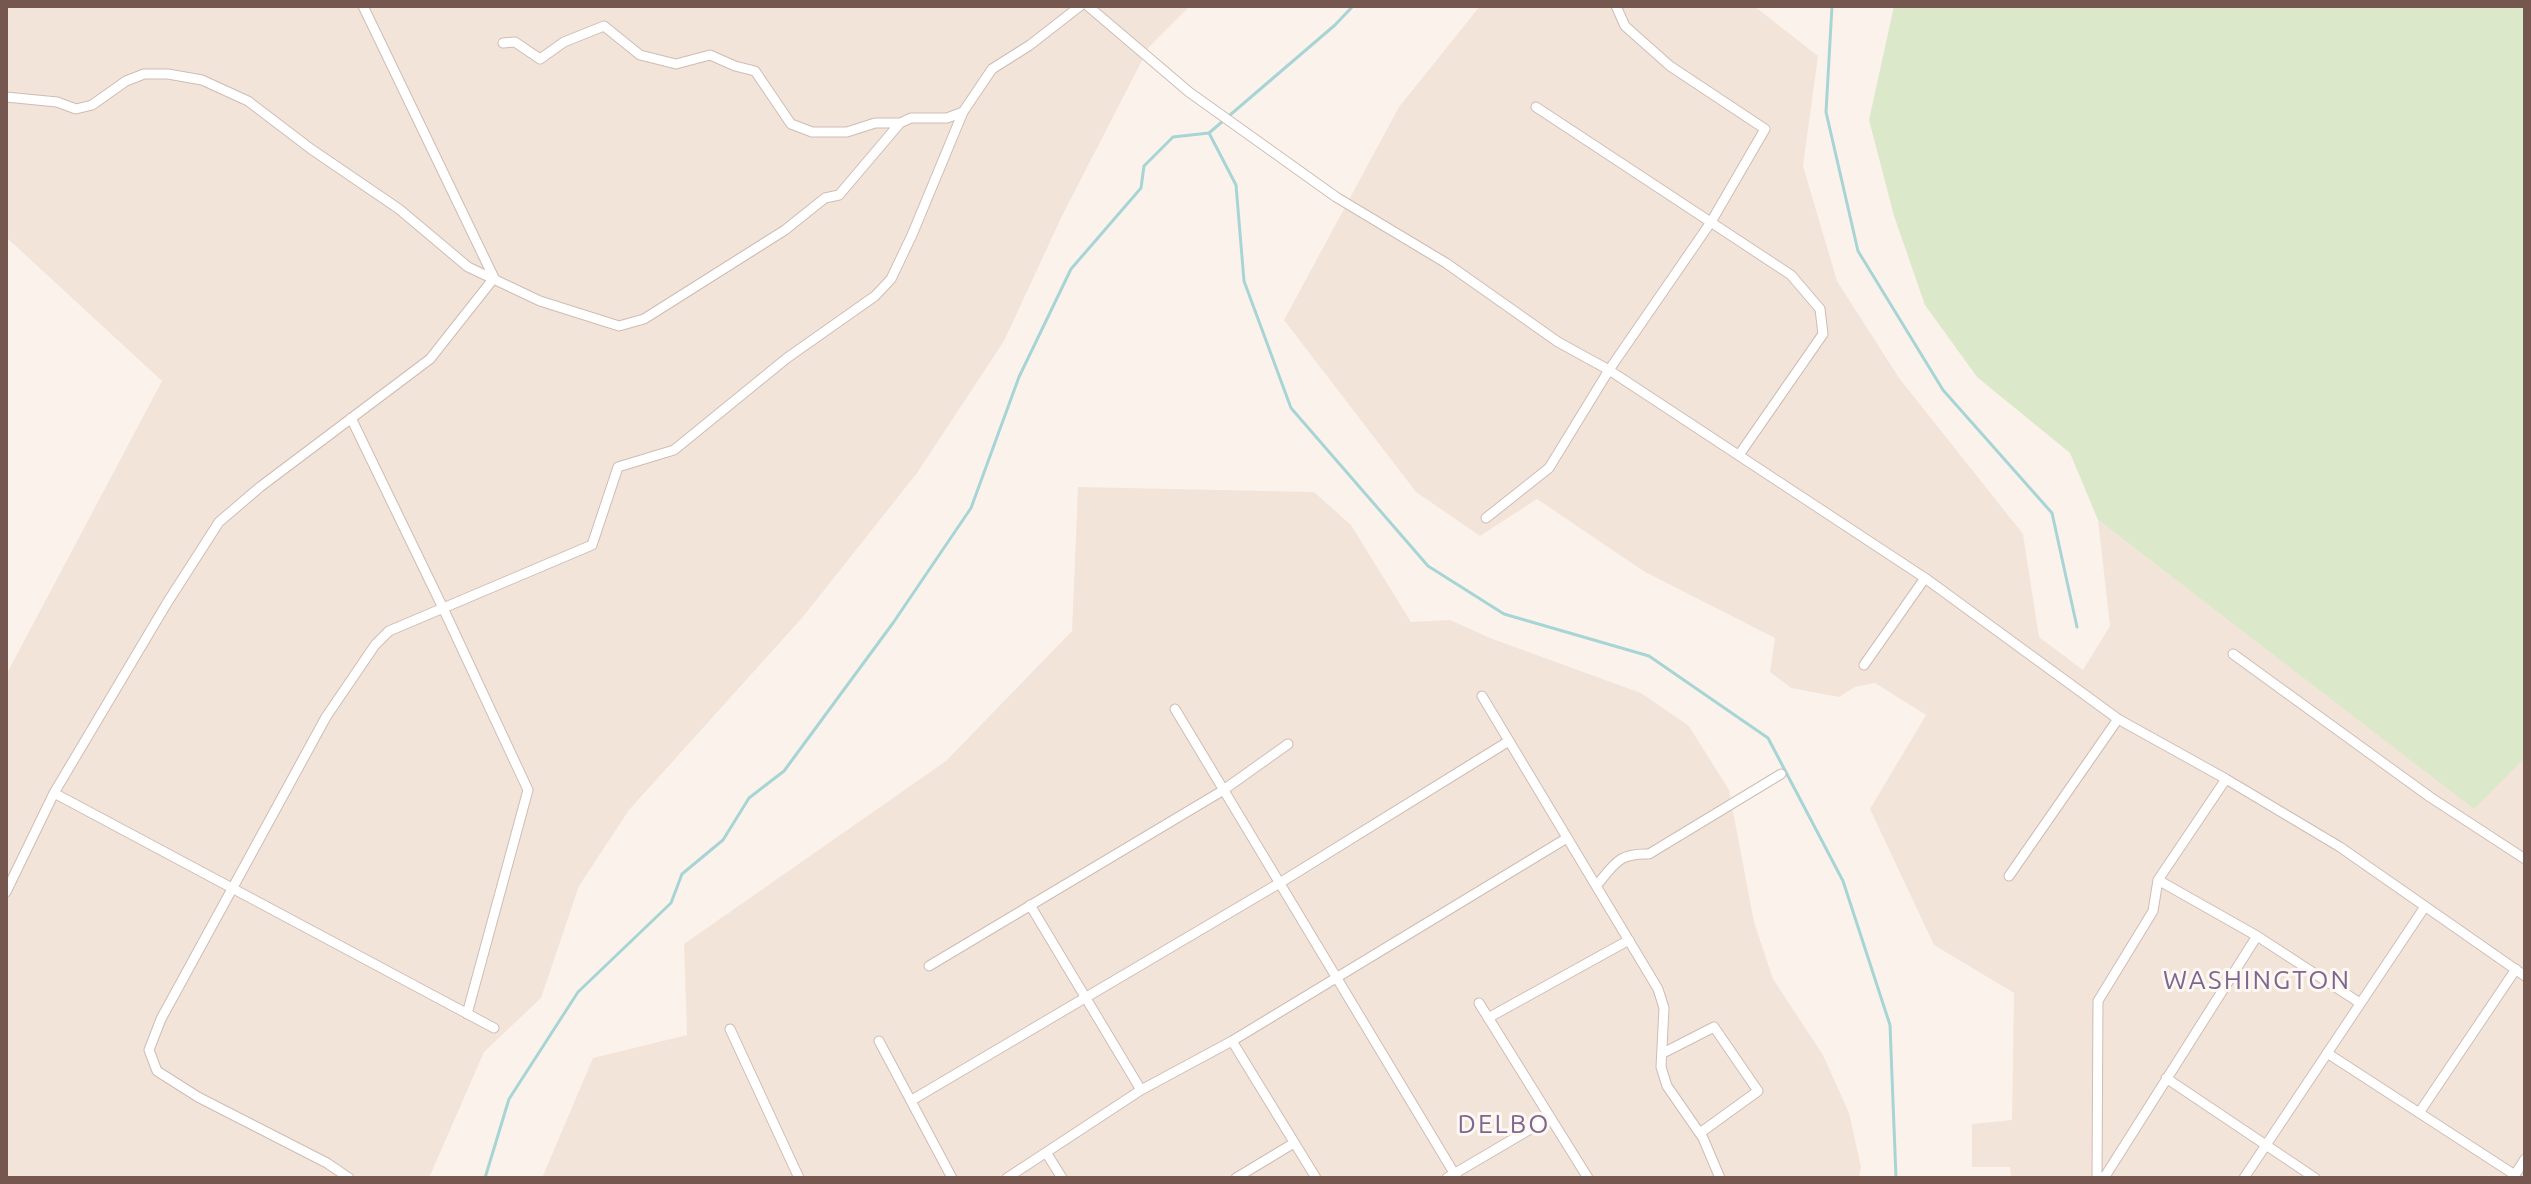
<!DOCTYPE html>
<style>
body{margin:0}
#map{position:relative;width:2531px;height:1184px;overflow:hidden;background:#fbf3eb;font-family:Ubuntu,sans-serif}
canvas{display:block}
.frame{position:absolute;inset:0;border:8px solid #75574f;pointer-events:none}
</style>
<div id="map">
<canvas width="2531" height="1184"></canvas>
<div class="frame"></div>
</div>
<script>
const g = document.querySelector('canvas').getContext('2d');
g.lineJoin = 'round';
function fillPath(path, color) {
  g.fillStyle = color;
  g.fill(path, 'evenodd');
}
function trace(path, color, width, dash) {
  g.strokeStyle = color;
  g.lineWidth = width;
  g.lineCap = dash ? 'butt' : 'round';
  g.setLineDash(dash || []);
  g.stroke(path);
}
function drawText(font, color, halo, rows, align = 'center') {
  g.font = font + ' Ubuntu,sans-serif';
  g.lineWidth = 6;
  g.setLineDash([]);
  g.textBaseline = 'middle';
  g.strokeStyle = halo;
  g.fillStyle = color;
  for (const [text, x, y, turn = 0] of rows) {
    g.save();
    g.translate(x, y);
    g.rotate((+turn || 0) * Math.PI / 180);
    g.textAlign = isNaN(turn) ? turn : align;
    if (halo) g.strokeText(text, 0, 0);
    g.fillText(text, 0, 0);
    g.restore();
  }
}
fillPath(new Path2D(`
 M6,6H1190L1149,47L1062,216L1004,341L917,473L802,618L629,810L579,886L541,998L484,1052L429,1178H6V675L162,381L6,237Z
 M1480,6H1754L1818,56L1803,166L1837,281L1899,378L2023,534L2039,637L2083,670L2110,626L2098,520L2474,808L2525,758V1178H2011L2010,1167H1972V1124L2012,1120L2014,993L1934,945L1870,809L1926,715L1875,683L1855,687L1839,697L1791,688L1770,672L1775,638L1645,572L1537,499L1480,536L1416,492L1284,320L1399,107Z
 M1078,487L1314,492L1351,525L1411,622L1450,620L1490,638L1641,693L1689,726L1729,790L1754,922L1773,979L1823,1055L1849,1113L1861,1167L1859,1178H542L593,1058L687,1035L684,944L946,761L1072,631Z`), '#f3e4da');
fillPath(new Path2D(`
 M1894,6H2525V758L2474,809L2098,520L2070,453L1977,377L1925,305L1894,216L1869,120Z`), '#dbe9ca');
trace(new Path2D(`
 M1832,6L1826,112L1858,251L1943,390L2052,513L2077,627
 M1209,133L1236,185L1244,281L1291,408L1428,566L1504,614L1649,656L1768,738L1843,881L1890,1025L1896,1178
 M485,1178L509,1099L578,992L671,903L682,874L723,840L749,798L784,771L893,623L971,508L1019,377L1071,269L1141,188L1144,166L1173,137L1209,133L1335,25L1353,6`), '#a7d5d5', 3);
const minor = new Path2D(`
 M1088,6L1189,92L1336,197L1446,263L1558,342L1609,370L1925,578L2118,719L2226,779L2340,847L2525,976
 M503,43L515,42L540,59L564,42L604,26L640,55L676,64L710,55L735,66L755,71L791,124L812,132H847L875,123H900
 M6,97L57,102L76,109L92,105L126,81L144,74H168L202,80L248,101L311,149L399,209L468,267L540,301L619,326L644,319L785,230L825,198L839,195L900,123L911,118H947L963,112L992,69L1030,45L1080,6
 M1536,107L1791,275L1820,309L1823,334L1739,455
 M351,418L443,608L528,790L467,1014
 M1486,518L1549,468L1609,370L1711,222L1765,129L1670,66L1625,26L1616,6
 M2233,654L2430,797L2525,859
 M1864,665L1925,578
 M1482,696L1658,989L1664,1008L1661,1067L1667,1086L1703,1138L1720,1178
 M1175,709L1457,1178
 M54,793L494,1028
 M2009,876L2118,719
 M2158,880L2257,936L2360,1003
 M1597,885C1615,863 1619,853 1649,854L1781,774
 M6,892L54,793L167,603L219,522L260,487L430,359L494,278L363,6
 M1030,905L1141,1090
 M929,966L1222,791L1288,744
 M1479,1003L1588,1178
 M1488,1018L1629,940
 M730,1029L799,1178
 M879,1041L952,1178
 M1232,1041L1316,1178
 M1663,1053L1714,1027L1758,1091L1700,1133
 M2327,1053L2515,1175
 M2166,1078L2315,1178
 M912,1100L1278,884L1509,741
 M2419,1113L2516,969
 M1047,1154L1062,1178
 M349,1178L327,1163L198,1097L157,1071L149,1050L161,1019L326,717L375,645L389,631L592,545L618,467L674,450L787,358L875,296L891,279L912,235L963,112
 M1007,1178L1141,1090L1232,1041L1567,838
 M1236,1178L1294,1143
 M1447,1178L1549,1118
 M2097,1178L2098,1001L2153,911L2158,880L2226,779
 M2104,1178L2257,936
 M2244,1178L2424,908
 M2513,1178L2525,1159`);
trace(minor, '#cfbcb3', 11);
trace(minor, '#fff', 9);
g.letterSpacing = '2px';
drawText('26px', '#7c6790', '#fef7f2', [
 ["WASHINGTON",2257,980],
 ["DELBO",1504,1124]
]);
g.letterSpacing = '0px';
</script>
